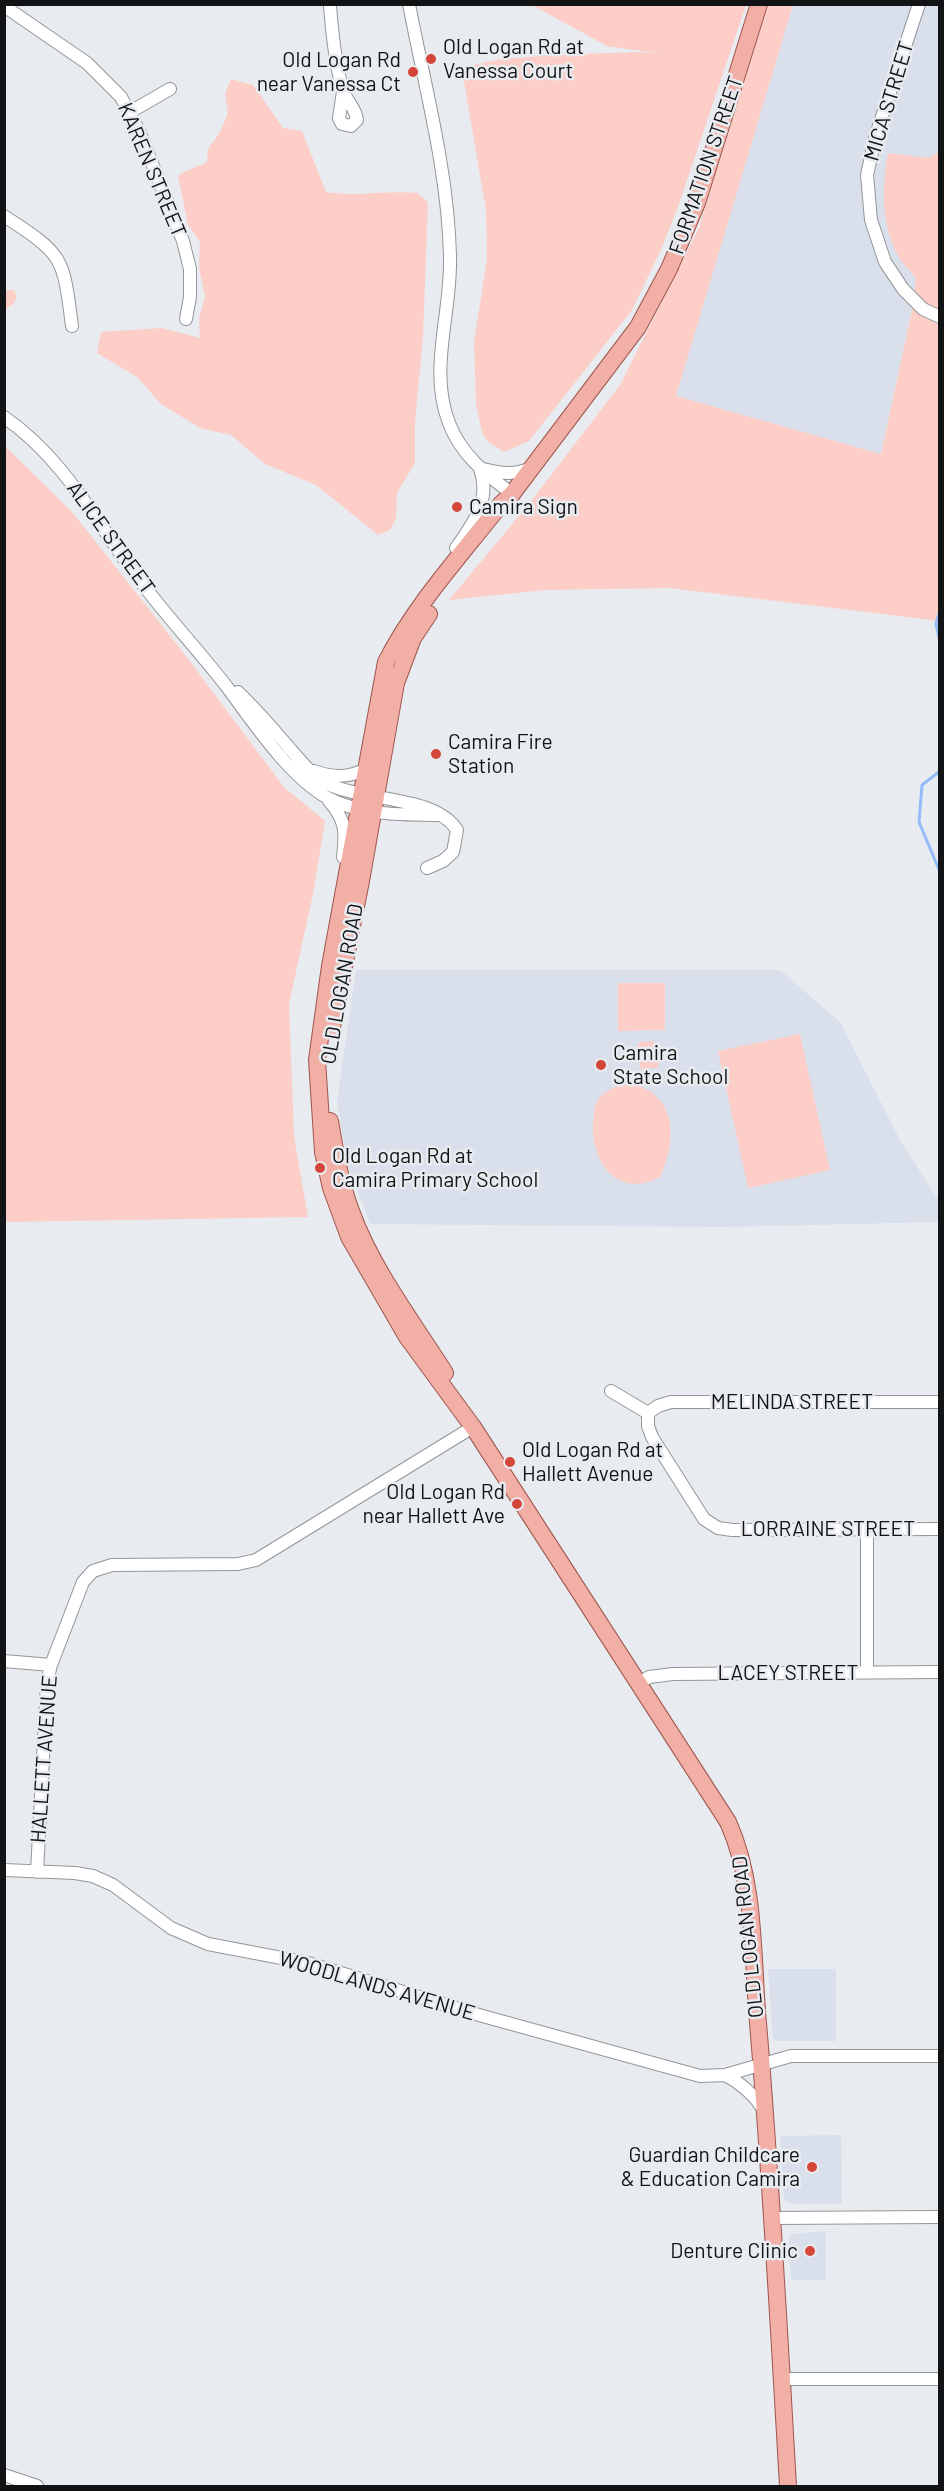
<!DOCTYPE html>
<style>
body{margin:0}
#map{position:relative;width:944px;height:2491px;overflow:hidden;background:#e8ebef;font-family:Barlow,sans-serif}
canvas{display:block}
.frame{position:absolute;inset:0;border:6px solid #121314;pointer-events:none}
</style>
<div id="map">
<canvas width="944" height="2491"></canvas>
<div class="frame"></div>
</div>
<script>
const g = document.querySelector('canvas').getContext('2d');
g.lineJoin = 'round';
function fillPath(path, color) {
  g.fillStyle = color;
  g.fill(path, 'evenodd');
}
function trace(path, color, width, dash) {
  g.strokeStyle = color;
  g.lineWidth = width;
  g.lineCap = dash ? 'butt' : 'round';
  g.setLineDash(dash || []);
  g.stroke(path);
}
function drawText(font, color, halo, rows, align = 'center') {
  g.font = font + ' Barlow,sans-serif';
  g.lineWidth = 5;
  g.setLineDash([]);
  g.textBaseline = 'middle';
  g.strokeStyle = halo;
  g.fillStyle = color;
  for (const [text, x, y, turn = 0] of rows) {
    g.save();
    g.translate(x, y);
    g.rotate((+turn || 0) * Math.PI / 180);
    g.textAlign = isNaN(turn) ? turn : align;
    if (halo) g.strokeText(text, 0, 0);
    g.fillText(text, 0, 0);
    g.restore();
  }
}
fillPath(new Path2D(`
 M793,5H939V152L929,158L889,153L885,214L896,253L916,279L912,310L881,454L675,396Z
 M356,970H780L840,1022L901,1142L939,1201V1222L724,1227L370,1224L348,1166L337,1101Z
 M768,1969H836V2041H776L773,2039Z
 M841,2135L842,2204H791L787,2202L784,2197L780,2136Z
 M826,2231V2280H791L788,2240L791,2234Z`), '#d9e0eb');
fillPath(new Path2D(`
 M532,5H746L678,207L660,252L632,310L529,441L504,452L488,442L482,433L476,404L474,342L487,259L486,210L462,70L476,64L502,59L554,55L638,52L661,54L607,46Z
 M768,5H793L676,396L881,454L912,310L916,279C910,270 900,261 896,252C881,220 882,187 888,153L929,158L939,152V621L670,588L545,590L449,600L529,504L620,385L699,228Z
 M231,79L253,85L283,128L302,131L326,192C357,197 387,190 418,193L428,203L423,336L415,423V463L397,493L396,518L390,530L378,535L316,485L265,464L231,435L200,428L161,404L137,377L97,353L101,332L162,328L200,338L199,318L205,297L199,267L200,242L188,225L178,175L207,162L208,149L220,132L228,113L225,94Z
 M5,290H14L17,296L14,303L5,310Z
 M5,446L72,512L183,652L284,787L325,821L313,894L289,1004L294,1136L308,1217L5,1222Z
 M618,983H665V1030L618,1031Z
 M800,1034L830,1170L748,1188L718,1051Z
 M653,1041L656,1043L659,1065L656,1068L643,1069L640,1067L637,1046L640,1042Z
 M630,1083C677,1094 678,1140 660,1177C617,1200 590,1161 593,1121C594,1111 594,1104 601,1096C609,1088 620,1085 630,1083Z`), '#fccec7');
trace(new Path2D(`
 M940,611L936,624L940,642
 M940,771L922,785L919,822L940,872`), '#94bcf8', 3);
const minor = new Path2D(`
 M409,4C425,88 448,171 450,256C452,312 428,369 449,423C461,455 486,474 512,494
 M919,4L875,138L867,175L871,220L885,262L903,289L923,309L940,317
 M4,6L87,63L121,97L140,133L183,241L190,269V297L186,319
 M330,6C332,31 335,66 343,90C346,101 356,108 357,120L351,126L342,124L339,118L343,92
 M130,112L170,89
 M4,216C64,255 63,256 72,326
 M4,417C61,456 93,516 132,570C162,612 199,650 230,691C255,725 291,778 328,798C360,815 404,815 440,815
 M483,469C500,473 514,476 530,468
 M456,548C474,523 491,499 480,469
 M238,692C257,710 274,730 291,750C301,761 311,775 324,782C359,802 434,794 457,830L453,852L443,861L427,868
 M314,771C333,778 349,778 366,769
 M329,801C346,820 346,832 343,857
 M611,1391L648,1413V1426L652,1437L704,1519L718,1528L732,1530L940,1529
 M648,1413L658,1406L671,1402H940
 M4,1661L51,1665
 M867,1672V1529
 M639,1683L649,1677L673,1674L940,1672
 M4,1870L75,1873L93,1876L113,1885L171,1928L208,1944L308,1963L479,2015L700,2076L725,2075L791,2056H940
 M37,1872L47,1682L51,1665L83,1582L93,1571L112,1565L238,1564L256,1560L473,1427
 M725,2075C741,2083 754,2095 764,2110
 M771,2218L940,2217
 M782,2379H940
 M4,2475L37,2486`);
const major = new Path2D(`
 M759,4L697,203L669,269L638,327L512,494L501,504C461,555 415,605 386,662L330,966L317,1060L323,1152L331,1188L349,1237L407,1337L473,1427L728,1822C756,1884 752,1956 758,2023C771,2177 779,2332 788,2486
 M332,1027L361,881L396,683L413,638L429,614
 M330,1121C335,1151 340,1182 351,1211C372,1269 412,1321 445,1373`);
trace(minor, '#939699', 14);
trace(major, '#9e554d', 18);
trace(minor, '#fff', 12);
trace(major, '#f2afa6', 16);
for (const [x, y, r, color] of [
 [431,59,6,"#d44639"],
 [413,72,6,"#d44639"],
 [457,507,6,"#d44639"],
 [436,754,6,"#d44639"],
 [601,1065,6,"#d44639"],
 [320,1168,6,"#d44639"],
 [510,1462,6,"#d44639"],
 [517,1504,6,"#d44639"],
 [812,2167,6,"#d44639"],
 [810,2251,6,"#d44639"]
]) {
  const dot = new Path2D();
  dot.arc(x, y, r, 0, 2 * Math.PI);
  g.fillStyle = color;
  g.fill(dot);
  trace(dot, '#e8ebef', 2);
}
drawText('21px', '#121314', '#e8ebef', [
 ["Old Logan Rd at",443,47],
 ["Vanessa Court",443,71],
 ["Old Logan Rd",401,60,"right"],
 ["near Vanessa Ct",401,84,"right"],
 ["Camira Sign",469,507],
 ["Camira Fire",448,742],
 ["Station",448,766],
 ["Camira",613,1053],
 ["State School",613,1077],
 ["Old Logan Rd at",332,1156],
 ["Camira Primary School",332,1180],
 ["Old Logan Rd at",522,1450],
 ["Hallett Avenue",522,1474],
 ["Old Logan Rd",505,1492,"right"],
 ["near Hallett Ave",505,1516,"right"],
 ["Guardian Childcare",800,2155,"right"],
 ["& Education Camira",800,2179,"right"],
 ["Denture Clinic",798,2251,"right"]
], 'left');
drawText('21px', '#121314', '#e8ebef', [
 ["MICA STREET",889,101,-73],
 ["FORMATION STREET",706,165,-71],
 ["KAREN STREET",152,170,67],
 ["ALICE STREET",111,538,54],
 ["OLD LOGAN ROAD",342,984,-80],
 ["MELINDA STREET",792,1402],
 ["LORRAINE STREET",828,1529],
 ["LACEY STREET",788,1673],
 ["HALLETT AVENUE",44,1759,-86],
 ["OLD LOGAN ROAD",748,1937,-96],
 ["WOODLANDS AVENUE",377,1986,16]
]);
</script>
